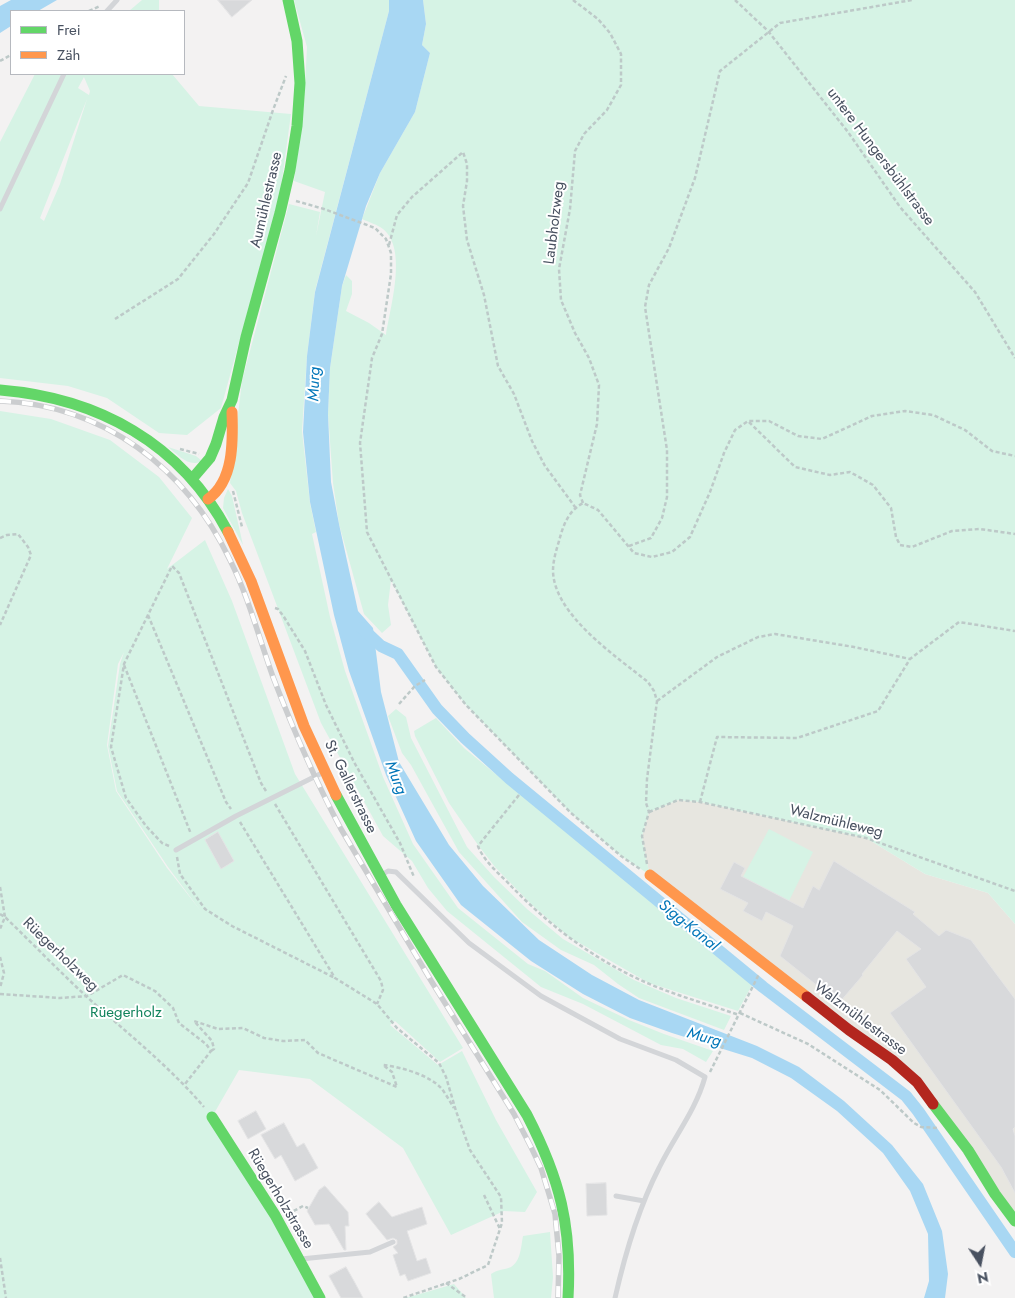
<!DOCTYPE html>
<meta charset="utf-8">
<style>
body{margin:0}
#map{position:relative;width:1015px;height:1298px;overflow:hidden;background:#f3f2f2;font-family:Jost,sans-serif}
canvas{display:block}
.legend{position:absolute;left:10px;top:10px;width:175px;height:65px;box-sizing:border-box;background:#fff;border:1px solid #b6b9bf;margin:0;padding:6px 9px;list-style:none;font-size:15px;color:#485160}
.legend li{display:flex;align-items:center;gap:10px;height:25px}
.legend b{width:25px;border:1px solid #b6b9bf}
.north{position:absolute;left:955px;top:1238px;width:50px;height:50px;-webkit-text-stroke:4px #fff;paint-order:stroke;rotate:169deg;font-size:14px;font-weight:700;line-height:20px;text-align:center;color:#485160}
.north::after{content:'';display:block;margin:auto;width:18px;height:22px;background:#485160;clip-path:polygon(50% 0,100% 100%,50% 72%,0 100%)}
</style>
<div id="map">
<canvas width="1015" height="1298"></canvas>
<ul class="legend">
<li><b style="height:6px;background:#63d668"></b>Frei</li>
<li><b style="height:6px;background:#ff974d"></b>Zäh</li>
</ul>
<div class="north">N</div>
</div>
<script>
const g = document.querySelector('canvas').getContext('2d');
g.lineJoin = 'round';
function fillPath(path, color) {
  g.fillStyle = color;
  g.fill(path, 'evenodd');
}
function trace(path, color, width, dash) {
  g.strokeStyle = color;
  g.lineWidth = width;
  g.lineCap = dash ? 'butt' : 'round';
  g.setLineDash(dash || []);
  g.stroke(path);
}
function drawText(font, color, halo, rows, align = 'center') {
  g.font = font + ' Jost,sans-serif';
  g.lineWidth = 4;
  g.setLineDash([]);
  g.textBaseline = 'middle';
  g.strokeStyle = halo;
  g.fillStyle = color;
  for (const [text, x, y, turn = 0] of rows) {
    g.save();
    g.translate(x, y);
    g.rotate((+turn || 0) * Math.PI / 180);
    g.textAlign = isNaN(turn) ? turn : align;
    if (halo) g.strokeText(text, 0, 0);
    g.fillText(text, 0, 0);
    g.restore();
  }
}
fillPath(new Path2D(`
 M678,800L700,802L866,838L925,874L988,893L1015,924V1221L917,1082L650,875L646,859L642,836L649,812Z`), '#e7e6e0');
fillPath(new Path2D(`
 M142,0H159V11H129Z
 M294,0H389V11L315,291L307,356L302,431L310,503L316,532L312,534L330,617L345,671L383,777L413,844L458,908L528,964L545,971L583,998L629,1020L664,1034L713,1051L706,1062L683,1049L661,1045L583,1004L541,987L447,911L428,888L412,861L383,836L321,723L242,513L236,491L230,483L242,381L289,204L320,212L316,236L325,192L294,181L304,105L307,47Z
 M423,0H1015V924L988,893L925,874L866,838L700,802L678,800L649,812L642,836L646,859L650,875L621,856L571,813L466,705L436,667L391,580L388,605L391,625L382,633L364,614L339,524L333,483L328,414L330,368L342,286L346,275L352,281V294L346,311L369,323L386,335C390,308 408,249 383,229C378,225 369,222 362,219L380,173L415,112L430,53L422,45L426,24Z
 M35,74H172L199,106L291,114L280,194L221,408L187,435L159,433L107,398L68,386L0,378V142ZM84,77L90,91L89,95L78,88ZM87,99L60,184L44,221L40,218Z
 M0,411L51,419L110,440L159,477L192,518L167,569L205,540L232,601L295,774L463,1048L440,1062L395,1021L390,1025L438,1065L462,1051L496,1120L537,1192L525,1212L504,1211L451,1235L403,1148L310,1079L239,1070L212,1117L320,1298H0ZM124,652L120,664L108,746L117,791L168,867L200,910L167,868L116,791L107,745L118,664Z
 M168,447L196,456L202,461C189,468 178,455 168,447Z
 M228,489L232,496L243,545L223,508L224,498Z
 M396,709L406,717L411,738L467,847L494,877L527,909L563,939L634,980L676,998L731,1016L724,1030L639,998L618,984L594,965L561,950L522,922L459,852L411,765L402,753L388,716Z
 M436,718L464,748L752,985L738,1011L649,983L569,937L531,904L495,867L478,845L449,803L415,736L414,731Z
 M769,829L813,852L789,901L743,877Z
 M550,1232L553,1277L551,1298H494L491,1274C498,1269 504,1270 511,1267C521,1261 521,1246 523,1236Z
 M454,1284L466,1298H406Z`), '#d6f3e5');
fillPath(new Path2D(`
 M11,0H57L38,11H11V26L0,33V6Z
 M389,0H423L426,24L422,45L430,53L415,112L380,173L366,206L342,286L330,368L328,414L331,482L339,524L358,611L373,628L381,692L399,762L449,845L483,886L539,940L592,975L639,1000L757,1046L799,1067L844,1101L892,1145L923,1184L942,1231L948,1274L945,1298H924L929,1281L928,1234L910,1191L883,1153L837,1111L791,1078L752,1058L672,1033L630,1018L583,994L531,961L461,905L416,841L386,775L349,671L334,615L310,502L303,432L307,356L315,292L389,11Z`), '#a8d7f3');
trace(new Path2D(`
 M362,628L381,646L398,654L437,709L465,738L509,778L763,987L906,1096L918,1111L1015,1252`), '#a8d7f3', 12);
const building = new Path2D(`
 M218,0H252L232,17Z
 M218,832L234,861L221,869L205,840Z
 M834,861L915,912L913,914L939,936L946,930L971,940L1015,999V1127L1013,1129L1015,1136V1193L1001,1167L890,1013L926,987L906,959L921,949L897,931L862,974L863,975L839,1003L780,956L793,926L766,912L762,921L743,911L748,903L720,889L734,862L745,868L741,876L803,908L813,886L819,890Z
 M256,1111L266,1129L248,1139L238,1121Z
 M284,1123L297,1147L304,1143L318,1168L295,1181L281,1155L275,1159L261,1135Z
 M606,1183L607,1215L587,1216L586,1184Z
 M325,1186L348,1212L349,1226H345L346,1250H344L329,1224L315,1225L307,1211L319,1190Z
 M379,1202L392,1217L422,1207L427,1224L407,1231L417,1261L426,1258L431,1273L408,1281L405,1274L400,1276L393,1255L398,1253L393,1247L397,1244V1240L393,1238L387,1240L366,1214Z
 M346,1267L354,1281L363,1298H341L329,1276Z`);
fillPath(building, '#d8d9db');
trace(building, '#e4e4e5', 1);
trace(new Path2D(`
 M573,0L598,19L610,33L621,54V85L607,110L584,134L575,151L570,209L559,269L561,300L575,333L589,358L599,385L597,424L580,495L583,503
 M735,0L768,31L848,132L900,207L975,292L1015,358
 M89,11L100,6
 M0,61L11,55
 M296,201L324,209L375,228L386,239L391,253V274L382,334L372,358L360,443L367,532L436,667L466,705L571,813L621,856L640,869
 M389,245L397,215L412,197L463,152L467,164V181L463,206L467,240L484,295L498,366L514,394L532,441L545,466L575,507
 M115,319L178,279L214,234L248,183L273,110L286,76
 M749,422L795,467L830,475L850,472L873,485L891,508L896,537L900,545L912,547L952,531L980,529L1015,534
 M180,449L199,454
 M233,491L242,527
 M0,538L7,535L18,534L28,547L31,555L0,625
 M629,546L651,538L662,518L667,497V450L645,307L649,285L669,248L695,178L720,71L780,23L912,0
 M275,608L278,609L284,617L305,651L326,705L354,762L400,843L414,877
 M148,615L226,802L231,809
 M124,665L191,834
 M657,701L717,657L758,637L775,634L854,647L910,659
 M399,704L415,686L425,680
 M519,795L478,846C484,862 501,875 512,887C552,928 599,963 652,985C681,997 710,1005 739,1015
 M700,802L717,737L797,738L878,711L910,659L959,622L1015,631
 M275,804L381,981L383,990L377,1004
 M649,812L678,800L700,802L866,838L1015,891
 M240,822L335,978L377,1004L397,1028L439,1063L446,1077L456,1111L470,1150L501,1197L502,1223L488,1265L459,1279L403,1298
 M169,846L162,843L146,826L126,798L111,747L124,664L172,566L179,573L261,783L266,791
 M177,857L180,874L205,909L232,926L335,978
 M647,864L642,836L649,812L646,803L647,779L657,701L654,691L648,682C617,657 554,615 553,571C553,561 556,551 559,541C563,526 568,511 583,503L598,510L634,553L652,557L672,552L690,537L710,492L724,453L735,430L748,421H769L798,436L822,439L872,416L905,411L933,415L965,430L992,451L1015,456
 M0,887L5,917L0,929
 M0,914L5,917C33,944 59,971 87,997C127,1033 169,1066 204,1107
 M0,957L4,973L0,988
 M0,994L60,998L87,996L123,975L155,991L173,1008L179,1023L206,1044L211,1051L185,1084
 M740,1013L808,1044L880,1090L914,1123L921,1127L937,1128
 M211,1051L214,1049L212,1041L194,1021L218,1029L243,1028L264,1038L283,1041L305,1040L318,1053L397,1087L392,1072L383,1065C401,1067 429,1075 441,1088C446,1094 450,1102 454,1108
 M710,1072L759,974
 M484,1195L500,1229
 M288,1214L303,1206L308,1208
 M0,1258L6,1298
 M446,1283L467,1298`), '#bdc9c8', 2.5, [4, 2.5]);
trace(new Path2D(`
 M107,11L117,0
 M0,209L64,74
 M176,850L236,816L324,772
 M380,876L388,871L396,872L469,943L541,996L620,1039L676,1060L705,1077C696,1110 674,1137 659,1168C638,1209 625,1254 615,1298
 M616,1196L644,1201
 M301,1259L370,1252L393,1242`), '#d3d5d8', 5);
trace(new Path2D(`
 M0,390C98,398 181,443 228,532
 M192,479L210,458L216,444L224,417L232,400L246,337L280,213L290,170L297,126L300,83L297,41L288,0
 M336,795L396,905L527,1115C560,1179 572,1226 568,1298
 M933,1104L968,1150L995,1194L1015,1221
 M212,1117L275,1215L320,1298`), '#63d668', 11);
trace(new Path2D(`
 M208,499C234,481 233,441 232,412
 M228,532L251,581L304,726L336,795
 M650,875L807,997`), '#ff974d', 11);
trace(new Path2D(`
 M807,997L849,1030L892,1060L917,1082L933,1104`), '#b3261e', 11);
const rail = new Path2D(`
 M0,401C104,405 186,468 230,560C249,598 259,638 273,677C293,729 315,780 341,829L430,979L514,1114L531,1147L541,1168L555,1214L559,1256L558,1298`);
trace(rail, '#cbcdcf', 5.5);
trace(rail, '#fff', 4, [11]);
drawText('15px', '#485160', '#fff', [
 ["untere Hungersbühlstrasse",880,157,53],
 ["Aumühlestrasse",267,200,-77],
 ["Laubholzweg",555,223,-83],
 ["St. Gallerstrasse",350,787,64],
 ["Walzmühleweg",836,822,14],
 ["Rüegerholzweg",60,955,44],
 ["Walzmühlestrasse",860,1019,37],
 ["Rüegerholzstrasse",280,1199,59]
]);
drawText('15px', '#11835c', '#fff', [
 ["Rüegerholz",126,1013]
]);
drawText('italic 16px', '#0276b9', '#fff', [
 ["Murg",315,384,-88],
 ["Murg",395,778,69],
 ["Sigg-Kanal",688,926,39],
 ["Murg",704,1038,16]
]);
</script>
